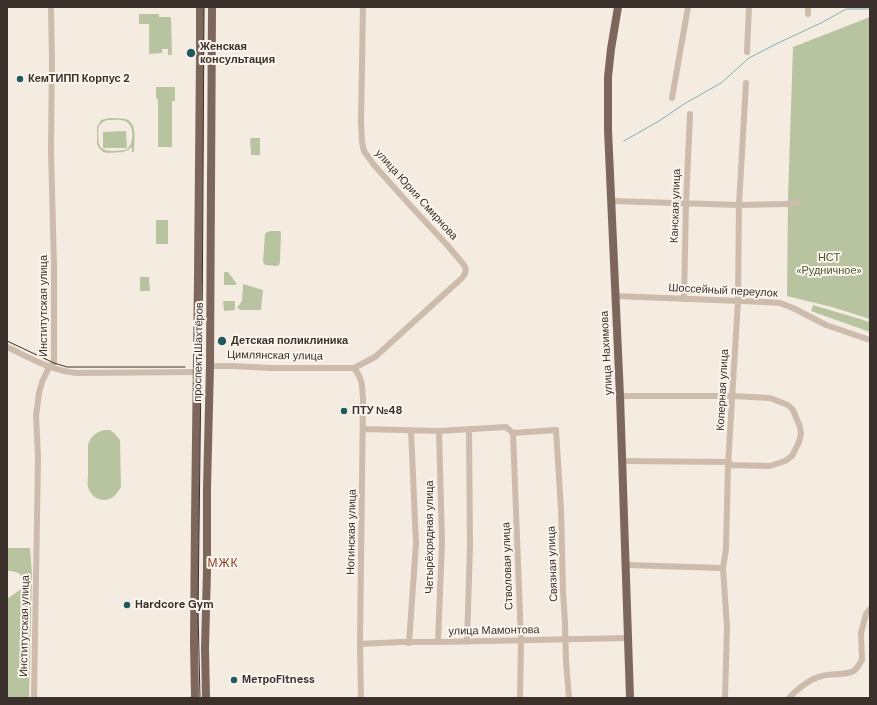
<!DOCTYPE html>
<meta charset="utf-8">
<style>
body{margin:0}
#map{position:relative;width:877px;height:705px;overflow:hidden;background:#f4ebe1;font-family:"DM Sans",sans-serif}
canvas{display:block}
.frame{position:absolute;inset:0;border:8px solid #3b302b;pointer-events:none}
</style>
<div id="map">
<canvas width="877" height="705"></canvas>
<div class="frame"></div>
</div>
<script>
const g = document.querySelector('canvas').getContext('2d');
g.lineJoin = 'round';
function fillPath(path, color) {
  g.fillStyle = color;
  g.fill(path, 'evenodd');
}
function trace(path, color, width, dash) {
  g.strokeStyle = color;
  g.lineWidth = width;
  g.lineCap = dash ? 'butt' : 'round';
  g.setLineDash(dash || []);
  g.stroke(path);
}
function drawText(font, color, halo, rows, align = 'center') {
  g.font = font + ' "DM Sans",sans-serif';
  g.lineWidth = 4;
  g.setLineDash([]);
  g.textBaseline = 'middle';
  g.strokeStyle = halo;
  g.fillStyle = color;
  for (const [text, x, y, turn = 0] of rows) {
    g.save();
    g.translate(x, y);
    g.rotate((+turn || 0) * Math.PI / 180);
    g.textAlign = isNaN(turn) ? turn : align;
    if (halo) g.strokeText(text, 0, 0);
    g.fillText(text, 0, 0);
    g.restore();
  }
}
fillPath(new Path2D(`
 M139,14H159V17H171L172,55H168V49H162V53L149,54V24H139Z
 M870,17V319L832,307L787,296L788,198L793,47Z
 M156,87H175V101H172V147H158V99L156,98Z
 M109,118C114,118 121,118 126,119C138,123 134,143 134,152H132V147L128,150L123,152L108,153L103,152L99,148L97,144V127L101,120ZM107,120C112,120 120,119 125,121C135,125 134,144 127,149C124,151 119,150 115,151C111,151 107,151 103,149C101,148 100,146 99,144C98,141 98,128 99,126C101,123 104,121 107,120Z
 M126,131L127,148H103V132Z
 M250,138H260V155H251Z
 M156,220H168V244H156Z
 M271,231H280L281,233L280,262L279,265L277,266L265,265L263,262L265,234L267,232Z
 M224,272H228L237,284L235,285H224Z
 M140,277H149L150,291H140Z
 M243,284L263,290L261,310H241L237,308L242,301Z
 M223,301H235V310L224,311Z
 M813,305L870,322V332L811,311Z
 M104,430H110L114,433L120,440L121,487C117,494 112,500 104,500C96,500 90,494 88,487C87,483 88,478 88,474C88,464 88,455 88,445C90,437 96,432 104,430Z
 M7,548H30L32,574L29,698H7V599L21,589L24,581C20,571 17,572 7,571Z`), '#b8c4a0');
trace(new Path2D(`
 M624,141L659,121L684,104L721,83L749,58L774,45L823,22L846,9H870`), '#7fb0b2', 1);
trace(new Path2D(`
 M808,14V7
 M747,52L749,7
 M672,98L688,7
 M612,201L739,205L786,204L798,202
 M615,296L765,302L780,303L793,308L826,325L870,340
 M684,299L686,203L690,114
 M7,347C30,358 52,371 77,373L197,372
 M210,366H232L271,368H354L375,357L462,278C466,273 467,270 464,265L448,246L408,203L374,165L364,151L362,142L361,122L363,7
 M354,368C363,379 362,386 363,400L360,644L361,698
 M620,396H733L770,398L788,405L793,410L800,427L801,434L799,442L792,456L785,461L770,466L728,465
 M363,429L439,431L506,427L513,433L556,430L561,509L563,591L565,623L566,661L569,698
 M513,433L521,641L520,698
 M622,461L729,462
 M626,565L723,568
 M438,642L442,542L439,431
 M467,642L470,546L469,429
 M409,643L416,544L411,430
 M360,644L400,642H438L629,638
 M862,660L861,633L866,614L870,609
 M34,698L38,457L36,416L39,393L42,382L49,367L54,363V267L51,149L52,60L51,7
 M725,698L727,627L723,568L726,549L728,465L738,301L739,205L746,83
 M789,698C796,690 811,678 822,676C831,673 848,676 855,670C858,667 860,663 862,660`), '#cdbbac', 6);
trace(new Path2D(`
 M618,7L611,49L608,77V130L620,396L630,698
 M195,698L194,643L195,520L198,275L200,56V7
 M206,698L205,649L207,570V488L210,366L212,7`), '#7d675c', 8);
trace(new Path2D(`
 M7,341L54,363L67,367H185
 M200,698L198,610L201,371L202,344L204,7`), '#3b302b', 1);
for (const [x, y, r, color] of [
 [191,53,5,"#1f5a5e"],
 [20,79,4,"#1f5a5e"],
 [222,341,5,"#1f5a5e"],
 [344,411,4,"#1f5a5e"],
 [127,605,4,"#1f5a5e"],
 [234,680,4,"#1f5a5e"]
]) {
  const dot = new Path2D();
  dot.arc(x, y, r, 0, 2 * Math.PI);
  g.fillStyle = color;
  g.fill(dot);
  trace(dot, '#fbf5ee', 1.5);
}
drawText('bold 11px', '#3b302b', '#fbf5ee', [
 ["Женская",200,47],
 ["консультация",200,60],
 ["КемТИПП Корпус 2",28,79],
 ["Детская поликлиника",231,341],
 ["ПТУ №48",352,411],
 ["Hardcore Gym",135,605],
 ["МетроFitness",242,680]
], 'left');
drawText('11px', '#3b302b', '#fbf5ee', [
 ["улица Юрия Смирнова",416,195,48],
 ["Канская улица",676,206,-88],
 ["Шоссейный переулок",723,291,3],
 ["Институтская улица",44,306,-90],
 ["проспект Шахтёров",199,352,-89],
 ["улица Нахимова",607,353,-93],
 ["Цимлянская улица",275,356,1],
 ["Коперная улица",723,390,-87],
 ["Ногинская улица",352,532,-89],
 ["Четырёхрядная улица",430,537,-90],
 ["Связная улица",553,564,-92],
 ["Стволовая улица",508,566,-92],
 ["Институтская улица",25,626,-89],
 ["улица Мамонтова",494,631,-1]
]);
drawText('11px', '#4a5a2e', '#fbf5ee', [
 ["НСТ",829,258],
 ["«Рудничное»",829,271]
]);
g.letterSpacing = '1px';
drawText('12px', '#8c3b22', '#fbf5ee', [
 ["МЖК",223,564]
]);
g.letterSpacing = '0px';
</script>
